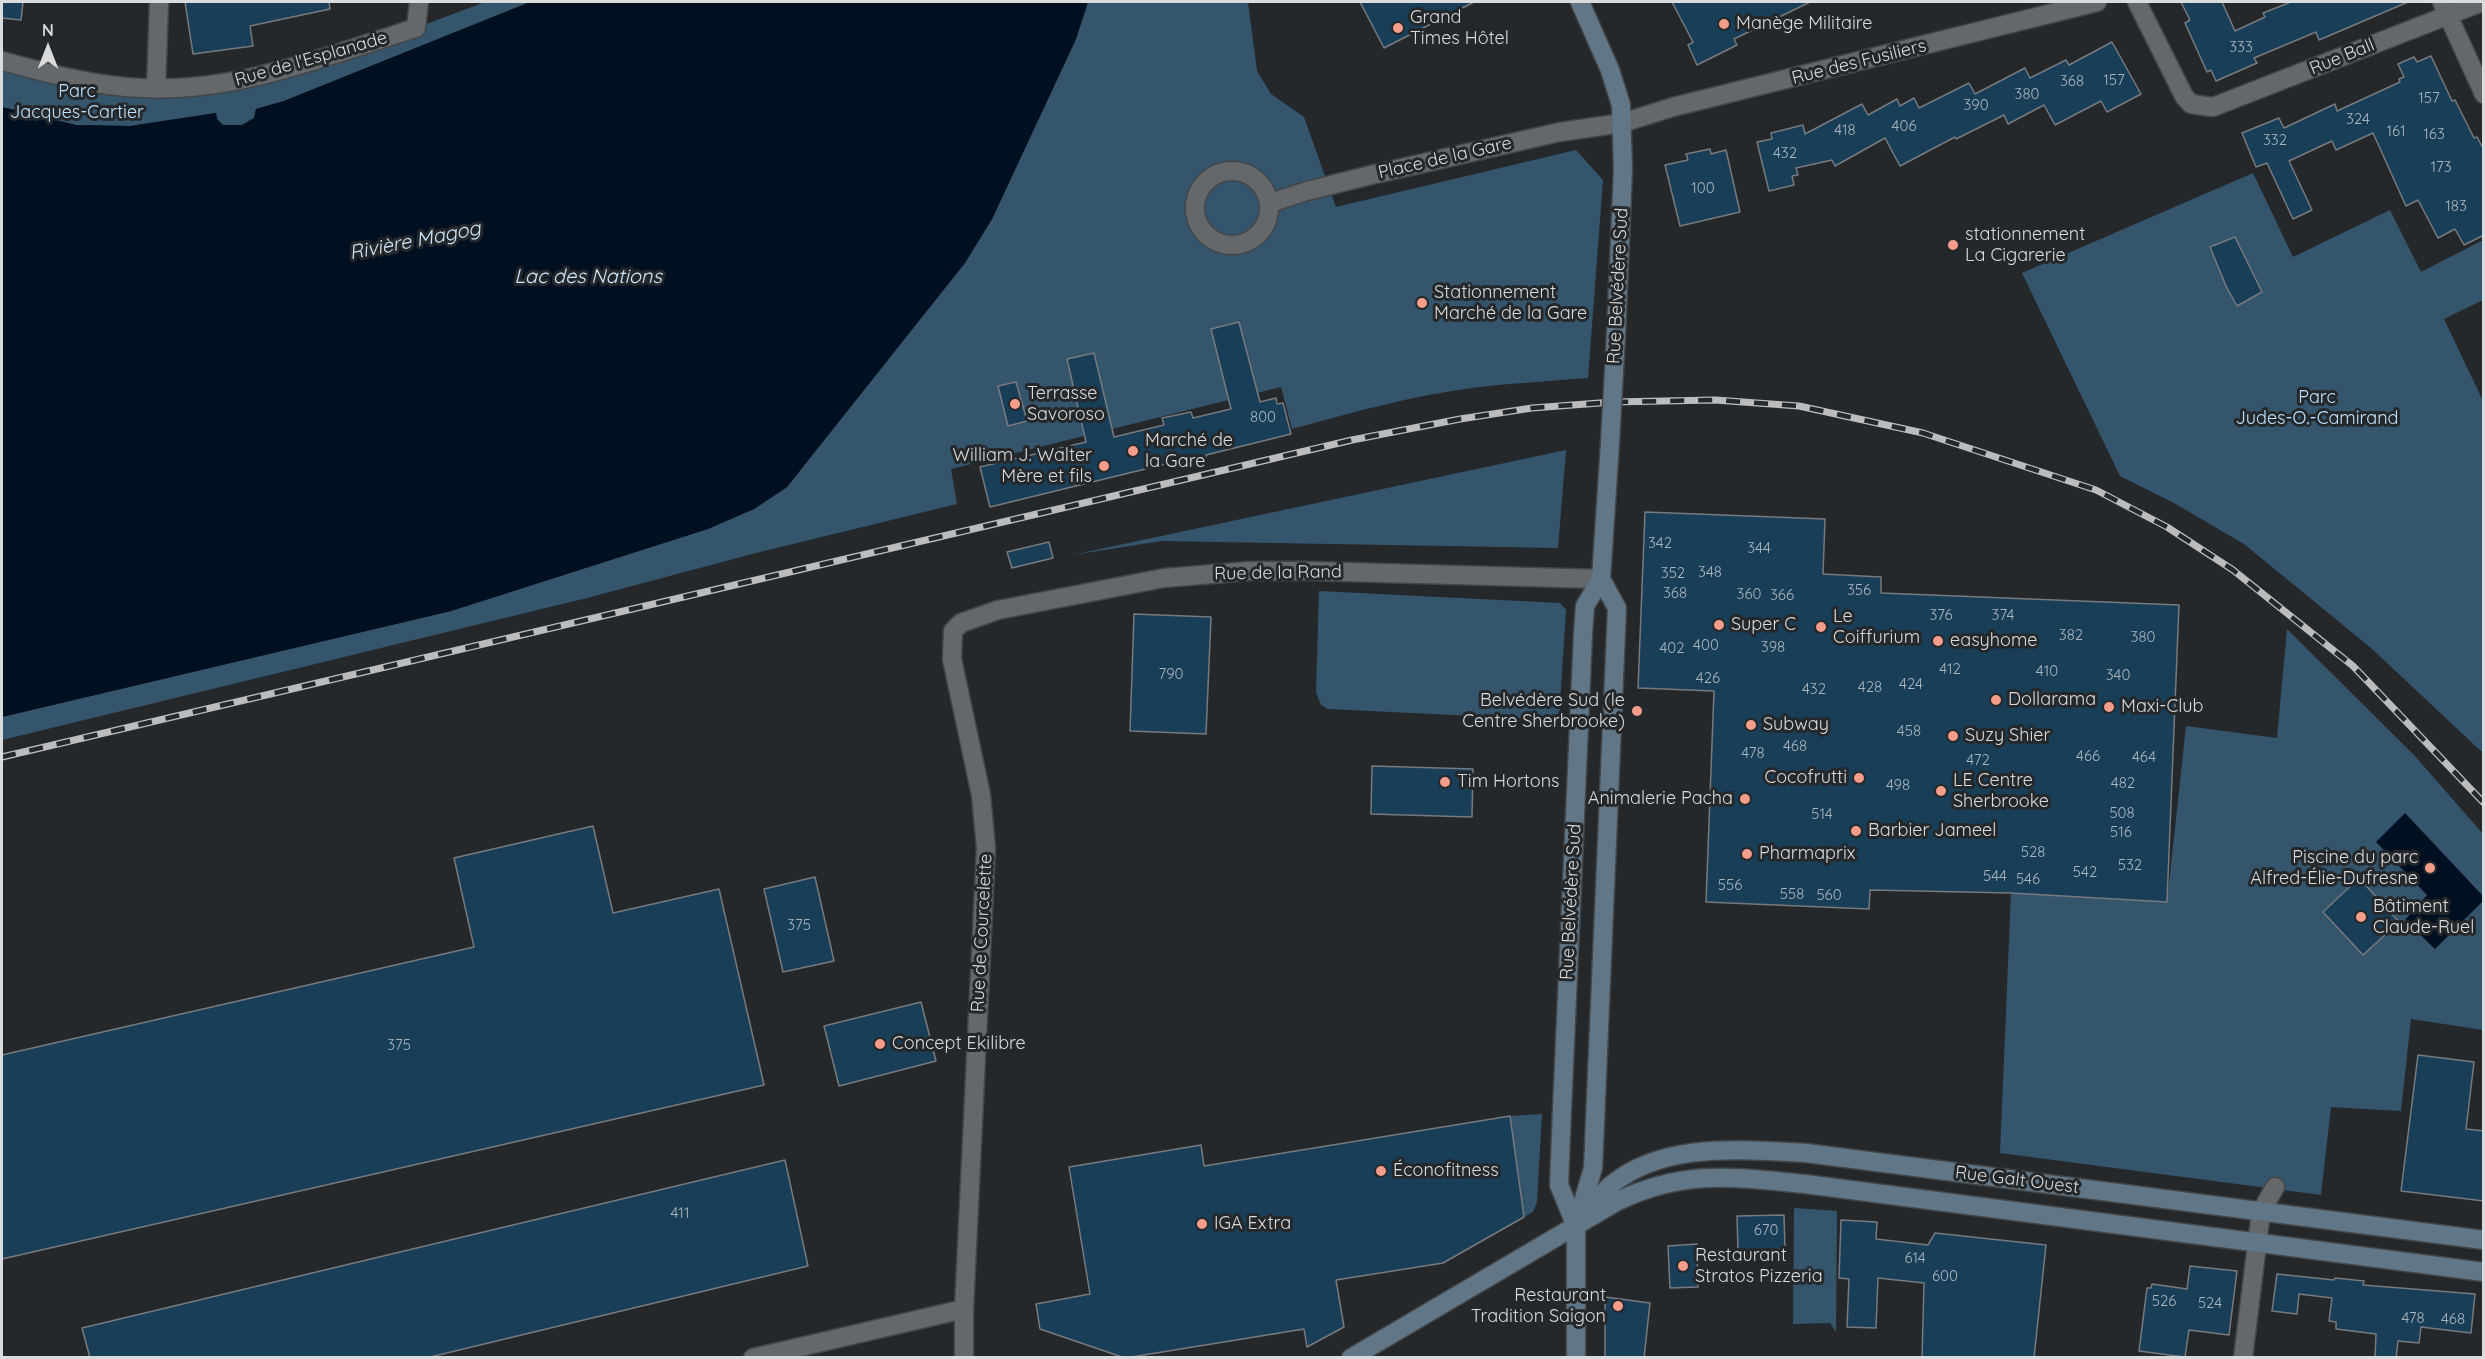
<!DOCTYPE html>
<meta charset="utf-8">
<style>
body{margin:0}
#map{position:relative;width:2485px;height:1359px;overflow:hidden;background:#25282b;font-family:Quicksand,sans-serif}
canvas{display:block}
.frame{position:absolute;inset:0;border:3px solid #d9dbdc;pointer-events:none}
.north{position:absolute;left:18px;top:18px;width:60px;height:60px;-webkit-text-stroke:4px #25282b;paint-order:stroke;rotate:0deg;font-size:16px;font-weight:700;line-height:24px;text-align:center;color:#d9dbdc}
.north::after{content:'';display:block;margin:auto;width:21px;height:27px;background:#d9dbdc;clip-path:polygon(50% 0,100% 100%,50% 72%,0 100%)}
</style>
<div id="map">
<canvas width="2485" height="1359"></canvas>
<div class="frame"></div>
<div class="north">N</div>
</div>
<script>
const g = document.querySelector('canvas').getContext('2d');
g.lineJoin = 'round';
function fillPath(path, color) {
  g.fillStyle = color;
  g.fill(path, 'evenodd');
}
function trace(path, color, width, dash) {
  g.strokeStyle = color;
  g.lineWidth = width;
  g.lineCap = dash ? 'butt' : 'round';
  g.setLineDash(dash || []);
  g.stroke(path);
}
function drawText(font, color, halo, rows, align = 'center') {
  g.font = font + ' Quicksand,sans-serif';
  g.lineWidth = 6;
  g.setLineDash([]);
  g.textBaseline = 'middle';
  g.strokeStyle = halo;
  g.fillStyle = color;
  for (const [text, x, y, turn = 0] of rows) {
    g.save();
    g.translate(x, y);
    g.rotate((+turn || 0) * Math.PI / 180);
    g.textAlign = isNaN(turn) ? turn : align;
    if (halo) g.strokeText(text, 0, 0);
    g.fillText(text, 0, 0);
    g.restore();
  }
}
fillPath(new Path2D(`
 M485,2H530L284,101L256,109L254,118L242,125H223L217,119L216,113L130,126L76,125L2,107V61L67,78L199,87L416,28Z
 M1088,2H1248L1257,71L1271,94L1304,117L1336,207L1576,150L1603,180L1588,378C1552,381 1515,383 1479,387C1415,395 1353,412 1292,429L1281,387L951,469L957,504L756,553L587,598L2,740V717L451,611L707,529L754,509L787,487L965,262L992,219L1076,39Z
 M2253,173L2293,257L2390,210L2421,272L2483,240V300L2444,319L2483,401V753L2371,648L2244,544L2174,503L2120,476L2022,273Z
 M1566,450L1558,548L1162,541L1072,555Z
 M1319,591L1560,603L1566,610L1559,720L1328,709L1321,705L1316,692Z
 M2287,629L2414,755L2483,834V1030L2411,1019L2401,1111L2331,1107L2321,1195L2000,1153L2011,893L2167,902L2186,726L2277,738Z
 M1542,1114L1537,1202L1533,1212L1524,1217L1510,1116Z
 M1794,1208L1837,1211L1836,1332L1830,1323L1793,1324Z`), '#35556c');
fillPath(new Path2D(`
 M530,2H1088L1076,39L992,219L965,263L787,487L754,509L708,529L451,611L2,717V107L76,125L130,126L216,113L217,119L223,125H242L254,118L256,109L284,101Z
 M2405,813L2483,896V901L2435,949L2405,920L2427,895L2376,842Z`), '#001021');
const building = new Path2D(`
 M2,2H23L21,20L2,18Z
 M185,2H329L330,9L250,26L253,46L193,54Z
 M1360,2H1474L1384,48Z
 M1672,2H1810L1734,39L1737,45L1697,65L1688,45L1693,42Z
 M2181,2H2222L2235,31L2265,17L2263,13L2291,2H2408L2319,40L2316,32L2254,58L2257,63L2216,81L2211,70L2207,72L2185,23L2190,20Z
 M2112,42L2141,94L2107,112L2101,101L2055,125L2044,105L2008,124L2004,115L1956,139L1955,137L1900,166L1885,138L1835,166L1832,160L1796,168L1798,175L1792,176L1794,185L1769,191L1757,142L1772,139L1771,133L1803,125L1805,134L1862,104L1868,115L1897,99L1900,106L1914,98L1919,108L1969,83L1975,94L2025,68L2030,78L2066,60L2069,65Z
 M2431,56L2452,101L2455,100L2474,138L2477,137L2484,150V235L2464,245L2455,229L2438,238L2418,200L2406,206L2373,133L2336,150L2332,141L2289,161L2312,210L2293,219L2267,163L2256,167L2242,133L2279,118L2284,128L2335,104L2337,111L2400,82L2399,79L2404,77L2398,64L2414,57L2417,62Z
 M1710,149L1711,154L1726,150L1740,212L1680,226L1665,165L1688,160L1686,154Z
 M2235,237L2262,292L2237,306L2226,286L2210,247Z
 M1239,322L1260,402L1276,398L1277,404L1283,403L1291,434L1206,455V457L1174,465V462L990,507L980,467L1086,442L1067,359L1094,353L1114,437L1164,425L1162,418L1191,412L1193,418L1231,409L1211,329Z
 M1016,382L1027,421L1008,426L998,386Z
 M1645,512L1825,519L1823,574L1881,577V593L2179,605L2167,902L2011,893L1870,890L1869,909L1706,902L1714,691L1638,688Z
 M1049,542L1053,558L1012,568L1007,552Z
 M1134,614L1211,617L1206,734L1130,731Z
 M1372,766L1473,769L1472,817L1371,814Z
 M593,826L613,913L719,889L764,1085L2,1259V1055L474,947L454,858Z
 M815,877L834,961L783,972L764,889Z
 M2359,878L2399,922L2363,955L2323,912Z
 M921,1002L936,1061L839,1086L824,1026Z
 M2418,1055L2474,1062L2466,1129L2484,1131V1201L2401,1191Z
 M1510,1116L1524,1217L1443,1263L1336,1280L1344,1327L1307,1347L1304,1329L1125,1358L1040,1329L1036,1304L1090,1294L1069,1167L1201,1145L1204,1166Z
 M785,1160L808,1266L426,1358H90L82,1328Z
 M1784,1215L1785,1249L1738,1251L1737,1216Z
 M1841,1220L1877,1222L1876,1239L1928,1245L1935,1233L2046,1245L2034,1358H1922L1924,1283L1878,1278L1876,1328L1847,1327L1849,1279L1839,1278Z
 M1697,1244L1698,1287L1670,1288L1668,1246Z
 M2190,1266L2237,1271L2229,1335L2189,1330L2185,1357L2139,1351L2147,1288H2151L2152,1284L2187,1289Z
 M2277,1274L2334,1280L2335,1278L2364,1281L2363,1285L2475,1294L2471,1333L2421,1327L2419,1343L2398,1341L2396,1358H2375L2376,1334L2336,1329V1322L2329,1321L2332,1298L2299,1294L2297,1314L2272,1311Z
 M1605,1297L1650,1303L1644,1358H1605Z`);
fillPath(building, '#193e58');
trace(building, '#777a7e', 1.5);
const street = new Path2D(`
 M2137,2L2184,96L2191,104L2213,107L2482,2
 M2442,2L2484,94
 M2,61C47,73 93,86 141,88C236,93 327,56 416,28L419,2
 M156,89L159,2
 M1195 208a37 37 0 1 1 74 0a37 37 0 1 1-74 0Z
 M1270,203L1307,191L1371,175L1560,132L1622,123L1673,107L2097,2
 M753,1358L964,1309
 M964,1358V1309L986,848L981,795L952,659L953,631L961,623L998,610L1164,578L1249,571H1309L1601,579
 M2243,1358L2261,1212L2275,1187`);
const secondary = new Path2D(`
 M1580,2L1610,70L1621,105L1623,169L1616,335
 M1587,1213C1594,1204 1602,1193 1611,1185C1664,1141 1742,1150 1806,1153L2484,1240
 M1576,1226L1559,1185L1562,1110L1583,634L1585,606L1601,579L1610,443
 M1351,1358L1616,1202C1684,1169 1733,1177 1805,1184L2484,1272
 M1576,1358V1226L1593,1168L1617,608L1601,579`);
trace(street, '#434648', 21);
trace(secondary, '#434648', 21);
trace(street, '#64686b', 18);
trace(secondary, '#617787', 18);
const rail = new Path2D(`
 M2,757L1352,440L1460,419L1532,408L1613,402L1715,400L1799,406L1923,433L2096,490L2167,527L2233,570L2353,666L2484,803`);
trace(rail, '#babcbd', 7);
trace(rail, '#25282b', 4.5, [14]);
const secondaryBridge = new Path2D(`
 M1610,443L1616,335`);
trace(secondaryBridge, '#434648', 21, []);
trace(secondaryBridge, '#617787', 18);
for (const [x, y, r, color] of [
 [1724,24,6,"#f49d8b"],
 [1398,28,6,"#f49d8b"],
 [1953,245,6,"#f49d8b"],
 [1422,303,6,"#f49d8b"],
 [1015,404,6,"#f49d8b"],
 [1133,451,6,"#f49d8b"],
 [1104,466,6,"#f49d8b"],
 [1719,625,6,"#f49d8b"],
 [1821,627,6,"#f49d8b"],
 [1938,641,6,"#f49d8b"],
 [1996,700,6,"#f49d8b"],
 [2109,707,6,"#f49d8b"],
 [1637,711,6,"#f49d8b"],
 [1751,725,6,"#f49d8b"],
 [1953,736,6,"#f49d8b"],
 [1859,778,6,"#f49d8b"],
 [1445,782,6,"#f49d8b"],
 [1941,791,6,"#f49d8b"],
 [1745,799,6,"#f49d8b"],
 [1856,831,6,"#f49d8b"],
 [1747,854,6,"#f49d8b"],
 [2430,868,6,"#f49d8b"],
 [2361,917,6,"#f49d8b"],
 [880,1044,6,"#f49d8b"],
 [1381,1171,6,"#f49d8b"],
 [1202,1224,6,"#f49d8b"],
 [1683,1266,6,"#f49d8b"],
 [1618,1306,6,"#f49d8b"]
]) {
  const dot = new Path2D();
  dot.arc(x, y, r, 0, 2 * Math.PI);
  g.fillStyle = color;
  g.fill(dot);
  trace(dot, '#25282b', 2);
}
drawText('15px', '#a9b4bb', null, [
 ["333",2241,47],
 ["157",2114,80],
 ["368",2072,81],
 ["380",2027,94],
 ["157",2429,98],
 ["390",1976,105],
 ["324",2358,119],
 ["406",1904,126],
 ["418",1845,130],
 ["161",2396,131],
 ["163",2434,134],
 ["332",2275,140],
 ["432",1785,153],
 ["173",2441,167],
 ["100",1703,188],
 ["183",2456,206],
 ["800",1263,417],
 ["342",1660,543],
 ["344",1759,548],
 ["348",1710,572],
 ["352",1673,573],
 ["356",1859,590],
 ["368",1675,593],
 ["360",1749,594],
 ["366",1782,595],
 ["376",1941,615],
 ["374",2003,615],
 ["382",2071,635],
 ["380",2143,637],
 ["400",1706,645],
 ["398",1773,647],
 ["402",1672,648],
 ["412",1950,669],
 ["410",2047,671],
 ["790",1171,674],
 ["340",2118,675],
 ["426",1708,678],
 ["424",1911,684],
 ["428",1870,687],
 ["432",1814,689],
 ["458",1909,731],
 ["468",1795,746],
 ["478",1753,753],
 ["466",2088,756],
 ["464",2144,757],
 ["472",1978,760],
 ["482",2123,783],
 ["498",1898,785],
 ["508",2122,813],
 ["514",1822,814],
 ["516",2121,832],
 ["528",2033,852],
 ["532",2130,865],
 ["542",2085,872],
 ["544",1995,876],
 ["546",2028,879],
 ["556",1730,885],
 ["558",1792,894],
 ["560",1829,895],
 ["375",799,925],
 ["375",399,1045],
 ["411",680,1213],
 ["670",1766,1230],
 ["614",1915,1258],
 ["600",1945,1276],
 ["526",2164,1301],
 ["524",2210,1303],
 ["478",2413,1318],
 ["468",2453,1319]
]);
drawText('18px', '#d9dbdc', '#25282b', [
 ["Grand",1410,18],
 ["Times Hôtel",1410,39],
 ["Manège Militaire",1736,24],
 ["stationnement",1965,235],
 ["La Cigarerie",1965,256],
 ["Stationnement",1434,293],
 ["Marché de la Gare",1434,314],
 ["Terrasse",1027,394],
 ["Savoroso",1027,415],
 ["Marché de",1145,441],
 ["la Gare",1145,462],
 ["William J. Walter",1092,456,"right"],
 ["Mère et fils",1092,477,"right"],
 ["Le",1833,617],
 ["Coiffurium",1833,638],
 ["Super C",1731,625],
 ["easyhome",1950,641],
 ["Dollarama",2008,700],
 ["Belvédère Sud (le",1625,701,"right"],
 ["Centre Sherbrooke)",1625,722,"right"],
 ["Maxi-Club",2121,707],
 ["Subway",1763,725],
 ["Suzy Shier",1965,736],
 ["Cocofrutti",1847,778,"right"],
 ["LE Centre",1953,781],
 ["Sherbrooke",1953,802],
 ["Tim Hortons",1457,782],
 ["Animalerie Pacha",1733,799,"right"],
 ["Barbier Jameel",1868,831],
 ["Pharmaprix",1759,854],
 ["Piscine du parc",2418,858,"right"],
 ["Alfred-Élie-Dufresne",2418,879,"right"],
 ["Bâtiment",2373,907],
 ["Claude-Ruel",2373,928],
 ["Concept Ekilibre",892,1044],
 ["Éconofitness",1393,1171],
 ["IGA Extra",1214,1224],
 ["Restaurant",1695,1256],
 ["Stratos Pizzeria",1695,1277],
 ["Restaurant",1606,1296,"right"],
 ["Tradition Saigon",1606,1317,"right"]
], 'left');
drawText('18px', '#d9dbdc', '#25282b', [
 ["Rue Ball",2342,57,-22],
 ["Rue de l'Esplanade",311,59,-16],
 ["Rue des Fusiliers",1859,62,-14],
 ["Place de la Gare",1445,158,-13],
 ["Rue Belvédère Sud",1618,286,-87],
 ["Rue de la Rand",1278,573,-1],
 ["Rue Belvédère Sud",1571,902,-87],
 ["Rue de Courcelette",982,933,-87],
 ["Rue Galt Ouest",2017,1180,7]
]);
drawText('18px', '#bce1fe', '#25282b', [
 ["Parc",77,92],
 ["Jacques-Cartier",77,113],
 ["Parc",2317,398],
 ["Judes-O.-Camirand",2317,419]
]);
drawText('italic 20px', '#cee6f9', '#25282b', [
 ["Rivière Magog",415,241,-11],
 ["Lac des Nations",588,277]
]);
</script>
